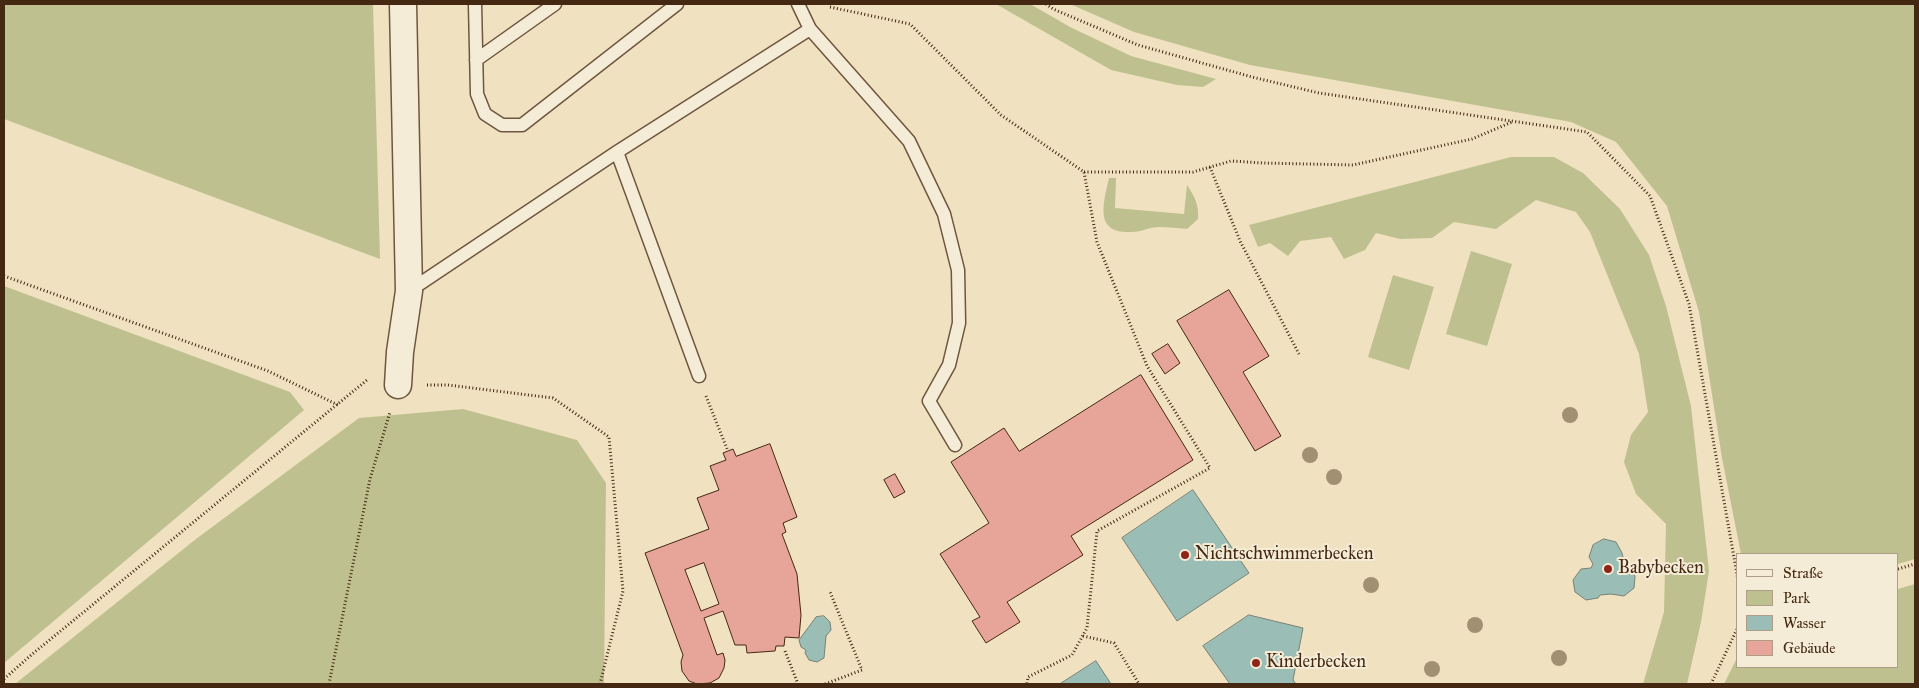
<!DOCTYPE html>
<meta charset="utf-8">
<style>
body{margin:0}
#map{position:relative;width:1919px;height:688px;overflow:hidden;background:#f0e1c1;font-family:"IM FELL Great Primer",serif}
canvas{display:block}
.frame{position:absolute;inset:0;border:5px solid #442812;pointer-events:none}
.legend{position:absolute;left:1736px;top:553px;width:162px;height:115px;box-sizing:border-box;background:#f5ecd7;border:1px solid #ae9e88;margin:0;padding:6px 9px;list-style:none;font-size:15px;color:#442812}
.legend li{display:flex;align-items:center;gap:10px;height:25px}
.legend b{width:25px;border:1px solid #ae9e88}
</style>
<div id="map">
<canvas width="1919" height="688"></canvas>
<div class="frame"></div>
<ul class="legend">
<li><b style="height:6px;background:#f5ecd7"></b>Straße</li>
<li><b style="height:14px;background:#bec18f"></b>Park</li>
<li><b style="height:14px;background:#9abdb6"></b>Wasser</li>
<li><b style="height:14px;background:#e7a498"></b>Gebäude</li>
</ul>
</div>
<script>
const g = document.querySelector('canvas').getContext('2d');
g.lineJoin = 'round';
function fillPath(path, color) {
  g.fillStyle = color;
  g.fill(path, 'evenodd');
}
function trace(path, color, width, dash) {
  g.strokeStyle = color;
  g.lineWidth = width;
  g.lineCap = dash ? 'butt' : 'round';
  g.setLineDash(dash || []);
  g.stroke(path);
}
function drawText(font, color, halo, rows, align = 'center') {
  g.font = font + ' "IM FELL Great Primer",serif';
  g.lineWidth = 4;
  g.setLineDash([]);
  g.textBaseline = 'middle';
  g.strokeStyle = halo;
  g.fillStyle = color;
  for (const [text, x, y, turn = 0] of rows) {
    g.save();
    g.translate(x, y);
    g.rotate((+turn || 0) * Math.PI / 180);
    g.textAlign = isNaN(turn) ? turn : align;
    if (halo) g.strokeText(text, 0, 0);
    g.fillText(text, 0, 0);
    g.restore();
  }
}
fillPath(new Path2D(`
 M4,4H373L380,259L4,119Z
 M996,4H1030L1070,27L1131,56L1216,79L1203,87L1177,85L1111,70Z
 M1070,4H1915V559L1898,564V554H1741L1722,458L1699,312L1667,206L1616,142L1571,122L1250,65L1134,32Z
 M1511,157H1554L1583,173L1620,209L1649,255L1666,306L1691,406L1709,571L1701,622L1687,684H1643L1664,612L1666,524L1636,494L1624,462L1631,435L1648,412L1639,354L1590,232L1576,212L1536,200L1496,229L1454,222L1432,238L1400,239L1376,233L1365,250L1344,259L1331,237L1300,241L1288,256L1270,243L1258,247L1249,225Z
 M1109,178H1116L1115,208L1184,214L1187,185C1195,197 1199,205 1198,219L1187,229C1178,228 1168,227 1159,227C1150,227 1141,232 1132,232C1094,234 1103,205 1109,178Z
 M1471,251L1512,264L1487,346L1446,334Z
 M1393,275L1434,287L1409,370L1368,357Z
 M4,286L290,392L304,410L4,663Z
 M463,409L577,440L606,483L604,684H15L196,539L359,418Z
 M1915,584V684H1724L1738,656V667H1898V589Z`), '#bec18f');
const water = new Path2D(`
 M1193,490L1249,573L1177,621L1122,538Z
 M1604,539L1616,542L1622,553L1625,565L1628,566L1635,576L1634,588L1624,596L1611,594L1600,595L1598,598L1586,600L1575,592L1573,580L1581,569L1591,568L1593,564L1589,557L1593,545Z
 M1249,615L1303,628L1293,680L1296,684H1230L1203,646Z
 M824,616L830,622L831,630L826,636L824,658L817,662L809,660L805,653L806,650L801,647L799,640L816,617Z
 M1096,661L1111,684H1060Z`);
fillPath(water, '#9abdb6');
trace(water, '#788174', 1);
const building = new Path2D(`
 M1229,290L1269,356L1243,372L1281,436L1255,451L1177,321Z
 M1168,344L1180,363L1165,374L1152,354Z
 M1141,375L1193,460L1071,536L1083,555L1007,602L1020,622L986,643L972,621L980,617L940,554L989,523L951,462L1004,428L1019,451Z
 M770,444L797,517L783,523L786,532L782,534L797,574L801,615L799,638L785,637L784,646H776L775,651L747,653L746,645H735L723,611L704,618L717,655L723,653L725,660L724,668L719,678L710,683L697,684L689,681L682,671L681,662L683,655L645,553L709,529L697,498L719,490L710,466L726,460L723,453L733,449L736,456ZM704,563L719,604L701,611L685,570Z
 M895,474L905,492L894,498L884,480Z`);
fillPath(building, '#e7a498');
trace(building, '#442812', 1);
const lane = new Path2D(`
 M475,4L477,94L485,114L502,125H522L677,4
 M798,4L810,29L909,141L944,214L958,270L959,323L949,365L929,401L955,445
 M476,60L555,4
 M617,152L699,376
 M409,291L617,152L810,29`);
const street = new Path2D(`
 M398,385L400,352L409,291L403,4`);
trace(lane, '#6f563e', 15);
trace(street, '#6f563e', 29);
trace(new Path2D(`
 M1046,4L1053,9L1138,45L1252,77L1319,93L1587,132L1650,196L1689,304L1738,580
 M830,7L910,24L1001,115L1084,172L1097,242L1147,366L1210,468L1097,531L1087,628L1072,655L1028,677L1027,684
 M1210,167L1240,241L1299,354
 M1084,172H1193L1231,161L1263,163L1353,165L1472,139L1512,122
 M4,276L268,371L338,405
 M427,385H448L553,398L609,437L623,591L600,684
 M706,396L728,451
 M1898,569L1915,564
 M1083,636L1114,643L1139,684
 M785,651L798,684
 M4,679L30,656L367,380
 M329,684L370,479L390,412
 M825,684L862,670L830,592
 M1711,684L1738,627`), '#442812', 3, [1, 2.5]);
trace(lane, '#f5ecd7', 12);
trace(street, '#f5ecd7', 26);
g.fillStyle = '#a29072';
for (const [x, y] of [
 [1570,415],
 [1310,455],
 [1334,477],
 [1371,585],
 [1475,625],
 [1559,658],
 [1432,669]
]) {
  g.beginPath();
  g.arc(x, y, 8, 0, 2 * Math.PI);
  g.fill();
}
for (const [x, y, r, color] of [
 [1185,555,5,"#8f2418"],
 [1608,569,5,"#8f2418"],
 [1256,663,5,"#8f2418"]
]) {
  const dot = new Path2D();
  dot.arc(x, y, r, 0, 2 * Math.PI);
  g.fillStyle = color;
  g.fill(dot);
  trace(dot, '#f5ecd7', 2);
}
drawText('18px', '#442812', '#f5ecd7', [
 ["Nichtschwimmerbecken",1195,555],
 ["Babybecken",1618,569],
 ["Kinderbecken",1266,663]
], 'left');
</script>
